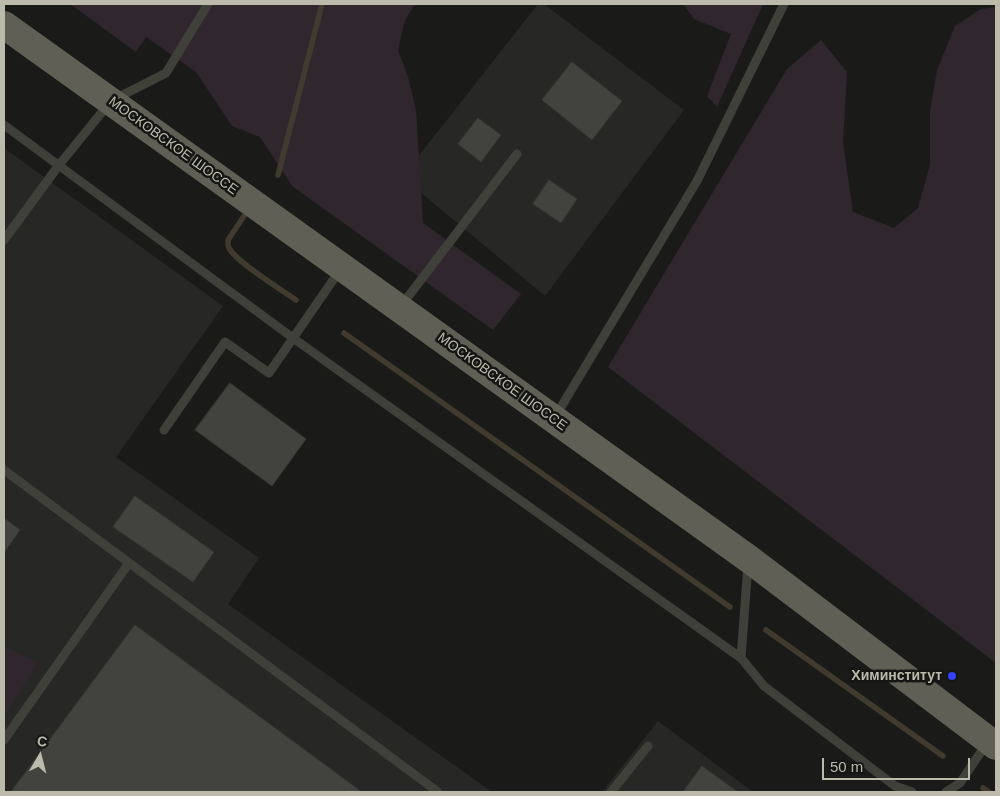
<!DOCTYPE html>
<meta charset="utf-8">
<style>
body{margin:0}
#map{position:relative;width:1000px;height:796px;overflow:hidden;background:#1a1b19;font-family:Arial,sans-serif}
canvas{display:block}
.frame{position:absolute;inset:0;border:5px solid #bbbaab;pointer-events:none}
.north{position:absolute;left:15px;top:731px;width:50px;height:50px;-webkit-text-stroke:4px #151614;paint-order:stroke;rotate:8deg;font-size:14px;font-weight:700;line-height:20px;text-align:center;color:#bbbaab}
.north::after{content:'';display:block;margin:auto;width:18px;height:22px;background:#bbbaab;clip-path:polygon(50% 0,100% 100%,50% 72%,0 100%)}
.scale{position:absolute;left:822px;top:758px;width:148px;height:22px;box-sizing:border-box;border:2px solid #bbbaab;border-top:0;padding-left:6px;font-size:15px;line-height:18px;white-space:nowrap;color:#bbbaab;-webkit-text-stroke:4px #151614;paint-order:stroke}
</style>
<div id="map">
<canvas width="1000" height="796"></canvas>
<div class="frame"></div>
<div class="north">С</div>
<div class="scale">50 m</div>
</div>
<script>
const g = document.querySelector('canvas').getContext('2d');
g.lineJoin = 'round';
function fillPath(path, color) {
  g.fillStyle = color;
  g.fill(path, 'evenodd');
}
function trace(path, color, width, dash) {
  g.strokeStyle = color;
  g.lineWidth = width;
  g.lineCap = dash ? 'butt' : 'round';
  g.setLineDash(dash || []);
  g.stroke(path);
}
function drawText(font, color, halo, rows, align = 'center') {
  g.font = font + ' Arial,sans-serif';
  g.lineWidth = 5;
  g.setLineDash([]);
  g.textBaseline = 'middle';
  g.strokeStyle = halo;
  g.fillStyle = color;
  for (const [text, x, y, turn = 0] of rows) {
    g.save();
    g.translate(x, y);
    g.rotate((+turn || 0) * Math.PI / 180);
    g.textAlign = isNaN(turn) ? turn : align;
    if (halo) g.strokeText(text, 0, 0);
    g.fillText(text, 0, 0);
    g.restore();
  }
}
fillPath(new Path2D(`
 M538,4H544L684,110L545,296L402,177Z
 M4,148L223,306L116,457L259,558L228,604L492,792H4Z
 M658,721L753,792H602Z`), '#272825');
fillPath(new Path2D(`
 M70,4H415L405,20L398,50L408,77L416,110L423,223L521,294L493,330L292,186L260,137L232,126L196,72L146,37L136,52Z
 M683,4H763L717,107L707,96L731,34L694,19Z
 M996,7V663L608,367L787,69L821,40L847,72L843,143L853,212L894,228L918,208L930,165V112L937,70L955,26L981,9Z
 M4,646L38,663L4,715Z`), '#30262d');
trace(new Path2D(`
 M278,175L322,4
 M244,216L228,240C228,241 228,247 229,248C235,261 283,291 296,300
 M344,333L730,607
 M766,630L943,756
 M983,788L989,792`), '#403b2e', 5.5);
const building = new Path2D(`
 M572,62L622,101L592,140L542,100Z
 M478,118L501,135L481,162L458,144Z
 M549,180L577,199L561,223L533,204Z
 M230,383L306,439L272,486L195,430Z
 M135,496L214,552L193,582L113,527Z
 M4,518L20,530L4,553Z
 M135,625L362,792H11Z
 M702,766L738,792H683Z`);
fillPath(building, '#42423e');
trace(building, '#363733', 1);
trace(new Path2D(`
 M4,125L293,338L741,658
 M4,240L59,165L111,101L166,73L208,4
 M401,306L517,154
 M555,417L697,181L784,4
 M164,430L225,342L269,373L340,270
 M4,470L438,792
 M748,564L741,658L764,686L895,786L912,792
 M4,740L129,563
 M611,792L648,746
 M946,792L960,783L987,743`), '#3f4039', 9);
trace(new Path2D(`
 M4,25L749,559L996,746`), '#5f5f55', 28);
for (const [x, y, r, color] of [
 [952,676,5,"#3341f9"]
]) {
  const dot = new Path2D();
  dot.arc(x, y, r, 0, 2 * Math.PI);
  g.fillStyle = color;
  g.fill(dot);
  trace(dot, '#151614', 2);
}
drawText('14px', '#bbbaab', '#151614', [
 ["МОСКОВСКОЕ ШОССЕ",173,146,36],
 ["МОСКОВСКОЕ ШОССЕ",502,382,36]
]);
drawText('bold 14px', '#bbbaab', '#151614', [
 ["Химинститут",942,676]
], 'right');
</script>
